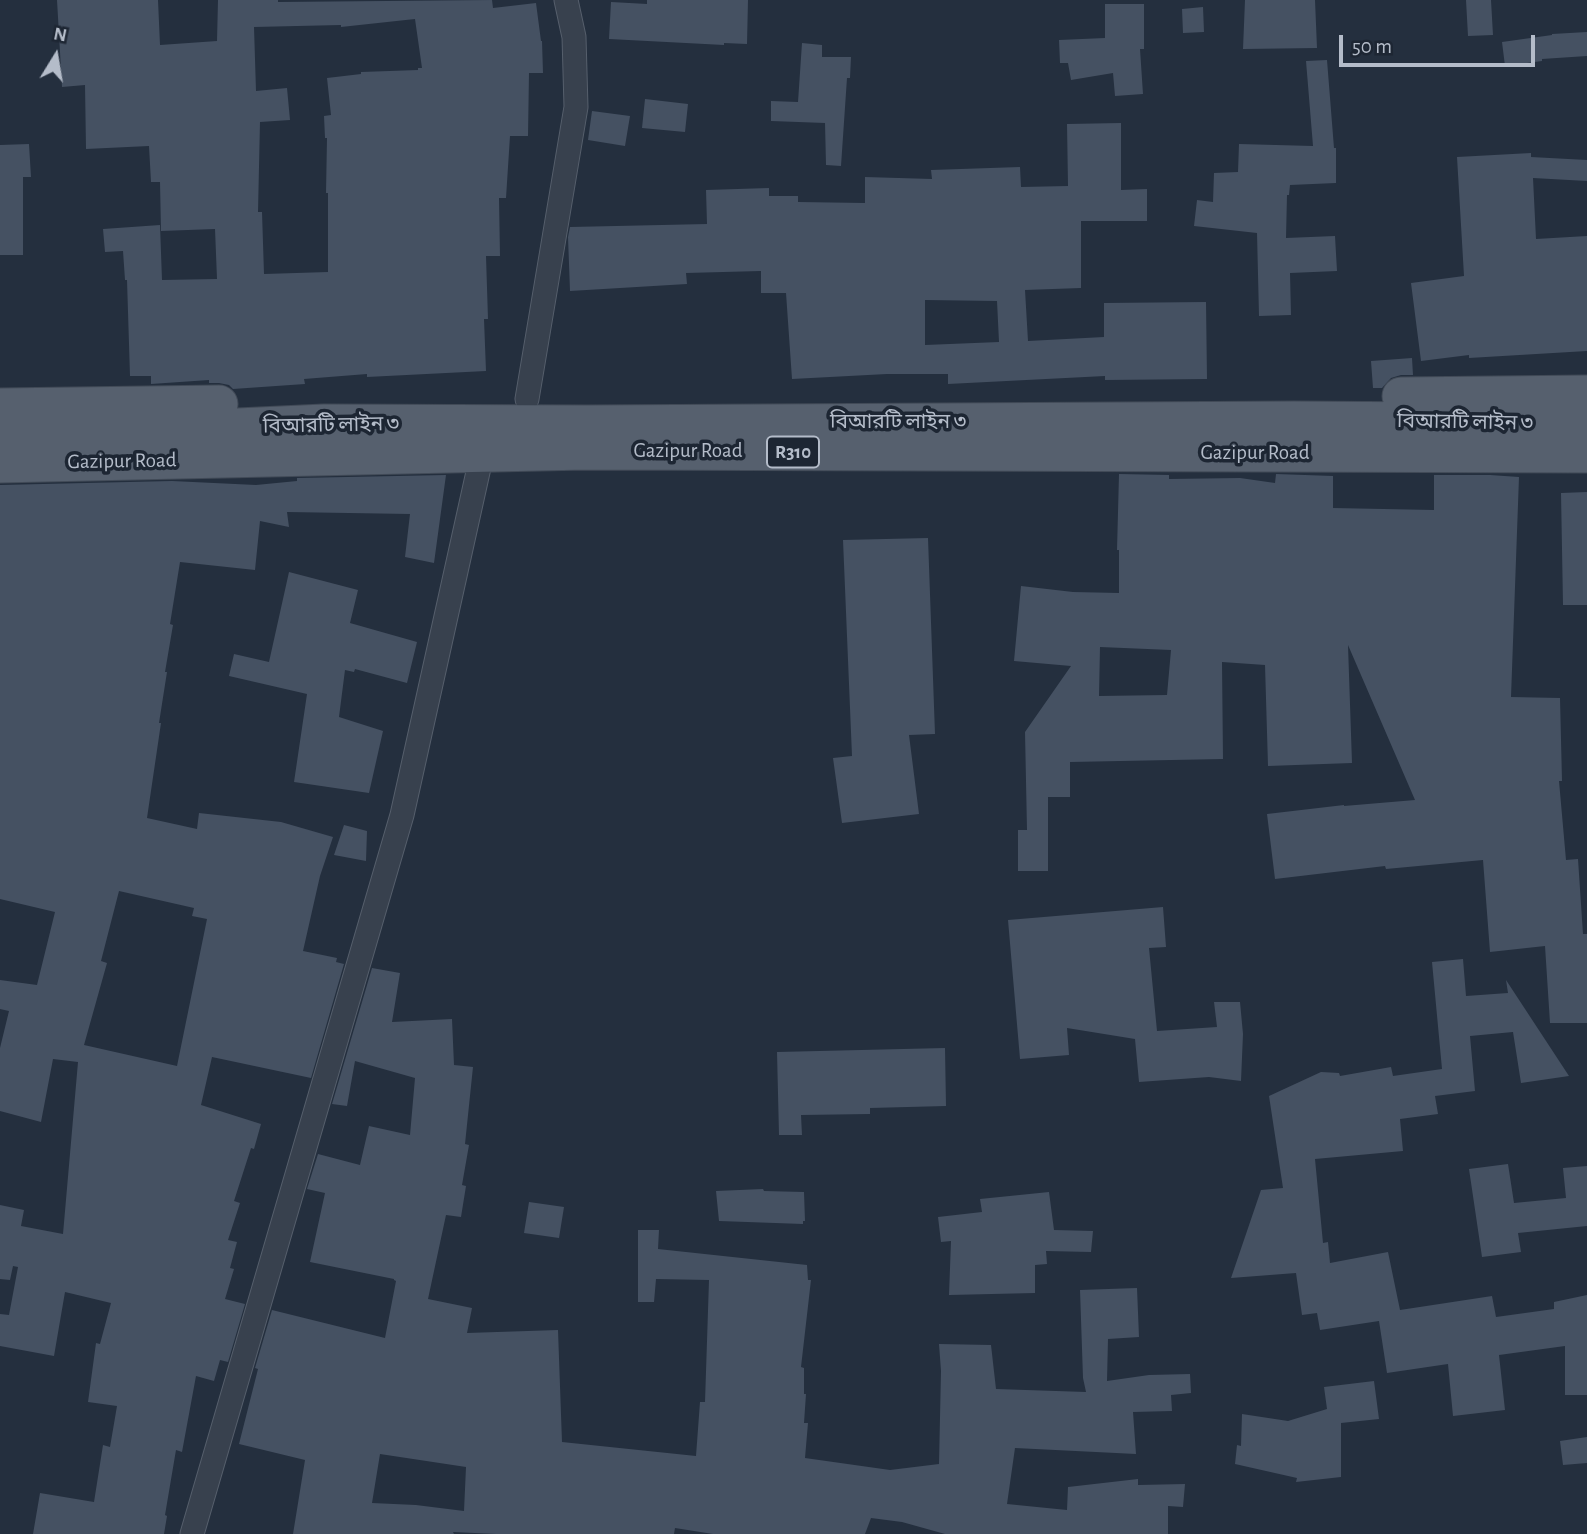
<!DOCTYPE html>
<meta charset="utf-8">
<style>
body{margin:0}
#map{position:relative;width:1587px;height:1534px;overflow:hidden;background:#242f3e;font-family:"Alegreya Sans",sans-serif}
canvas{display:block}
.north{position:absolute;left:21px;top:21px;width:70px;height:70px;-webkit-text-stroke:5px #1d2633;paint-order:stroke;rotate:11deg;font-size:19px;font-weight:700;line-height:28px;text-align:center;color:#b4bcc9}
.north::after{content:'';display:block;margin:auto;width:24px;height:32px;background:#b4bcc9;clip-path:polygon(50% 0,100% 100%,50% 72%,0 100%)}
.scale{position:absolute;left:1339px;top:35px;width:196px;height:32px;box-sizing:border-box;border:4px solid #b4bcc9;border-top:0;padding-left:9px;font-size:21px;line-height:24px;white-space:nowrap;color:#b4bcc9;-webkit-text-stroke:5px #1d2633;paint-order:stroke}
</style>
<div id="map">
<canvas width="1587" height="1534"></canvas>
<div class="north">N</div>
<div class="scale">50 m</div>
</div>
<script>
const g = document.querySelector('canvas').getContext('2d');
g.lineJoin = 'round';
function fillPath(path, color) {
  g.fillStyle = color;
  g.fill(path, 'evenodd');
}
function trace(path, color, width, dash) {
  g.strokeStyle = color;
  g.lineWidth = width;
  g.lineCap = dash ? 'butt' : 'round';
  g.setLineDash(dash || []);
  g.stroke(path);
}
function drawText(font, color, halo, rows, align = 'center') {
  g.font = font + ' "Alegreya Sans","Noto Sans Bengali",sans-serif';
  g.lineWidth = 7;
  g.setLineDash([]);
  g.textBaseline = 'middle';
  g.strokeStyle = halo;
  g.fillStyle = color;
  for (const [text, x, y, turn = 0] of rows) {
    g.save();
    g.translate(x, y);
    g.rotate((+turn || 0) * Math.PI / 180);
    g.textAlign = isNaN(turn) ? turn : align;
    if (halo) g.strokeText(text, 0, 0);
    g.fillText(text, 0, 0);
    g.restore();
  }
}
fillPath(new Path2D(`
 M57,0H158L160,45L217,41L218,0H278V2L492,0L493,8L536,3L541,41H542L543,73H529L528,136H510L506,198H499L500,256H486L488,319H484L486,371L367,377V374L304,379L305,384L233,389L229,385L219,383H209V380L151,384V376H130L127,280H125L123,251L105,252L103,229L160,225L162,280L217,279L215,229L161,231L160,182H151L149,146L86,149L85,85L62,87ZM415,19L422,68H418V70L361,72V74L327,78L331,115L324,116L325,138H327L326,193H328V272L264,274L262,212H258L260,122L290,120L287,88L256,91L254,27L341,25V27Z
 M647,0H748L747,44L724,43V45L609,39L611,2L647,4Z
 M1245,0H1315L1317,48L1243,49Z
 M1466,0H1491L1493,35L1468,36Z
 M1105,4H1144V49H1140L1143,94L1115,96L1113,73L1071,80L1068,63H1060L1059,40L1105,38Z
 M1203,7L1204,32L1183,33L1182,9Z
 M1587,32V56L1542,59V61L1505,66L1502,42L1552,35V34Z
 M802,43L822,45V57H851L850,78H847L841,166L826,165L825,123L771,121V101L798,102Z
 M1327,60L1334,148H1336V183L1290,185L1289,195H1287L1286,238L1335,236L1337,271L1290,273L1291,315L1259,316L1257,233L1194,226L1197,200L1213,202L1214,173L1238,172L1239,144L1313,146L1306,61Z
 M645,99L688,104L685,132L642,128Z
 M592,111L630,116L625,146L588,140Z
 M1121,123V190L1147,189V221H1081V288L1025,290L1028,341L1104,337V303L1206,302L1207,379L1105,380V376L948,384V374H887L792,379L786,293H761V271L686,273L687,284L570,291L568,237L570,227L707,224L706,190L769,188V196H798V202L865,203V177L932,179L931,170L1020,167L1021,187L1068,186L1067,124ZM925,300L997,301L999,342L925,345Z
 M29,144L31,177H23V255H0V145Z
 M1531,153V157L1587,160V181L1533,178L1536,239L1587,236V351L1469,358V355L1421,361L1411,283L1464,276L1457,157Z
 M1412,358L1413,375H1401L1391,378L1382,388H1373L1371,361Z
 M1119,474L1169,475V479L1240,478L1275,483L1276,474L1333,476V508L1434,510V475H1490L1519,477L1511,697L1560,698L1562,781H1559L1566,860L1578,859L1583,934H1587V1023H1550L1545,946L1490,952L1483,860L1386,869L1385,866L1275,879L1267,814L1344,805V806L1415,800L1348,645L1352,763L1268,766L1265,665L1222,662L1223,759L1070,762V797H1048V871H1018V830H1027L1025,732L1071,666L1014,661L1021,586L1073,592L1119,593V550H1117ZM1100,647L1171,650L1167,695L1099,696Z
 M446,475L434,563L405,557L410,514L287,512L289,527L260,521L255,570L180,562L170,624L173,625L165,672H167L159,723H161L147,818L197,829L199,813L281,822L333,837L320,876L303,951L337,958L336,962L344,964L311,1078L212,1057L201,1105L261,1124L254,1149L251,1148L234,1201L240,1203L228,1240L237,1242L230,1268L234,1269L225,1299L245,1304L228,1362L220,1360L214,1381L196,1376L182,1452L176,1450L165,1515L167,1516L164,1534H33L40,1493L94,1502L103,1445L110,1447L117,1406L88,1402L96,1343L100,1344L111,1303L65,1292L54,1356L0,1346V1314L9,1315L18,1267L13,1266L10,1280L0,1279V1205L24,1210L21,1226L63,1234L78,1062L53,1059L41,1122L0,1111V1048L9,1011L0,1009V980L37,985L55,912L0,899V485L172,481L256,485L297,481V478ZM119,891L194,908L192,916L207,919L177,1066L84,1045L107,963L101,961Z
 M1587,492V605H1563L1561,493Z
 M928,538L935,734L909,735L919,814L842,823L833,758L852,756L843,540Z
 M289,572L358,590L350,623L417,642L407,683L355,669L354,672L345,670L339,717L383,731L369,793L294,782L307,694L229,676L234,654L269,662Z
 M344,825L367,831L366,861L334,855Z
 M1163,907L1166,947L1149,948L1157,1031L1217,1027L1214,1002H1240L1243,1034L1241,1081L1209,1077L1139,1082L1135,1039L1067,1028L1069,1055L1020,1059L1008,920Z
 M1463,959L1466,996L1508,993L1506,980L1569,1076L1521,1083L1513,1032L1470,1036L1475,1091L1435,1096L1438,1114L1400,1119L1403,1151L1315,1159L1323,1243L1328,1242L1330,1263L1388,1252L1400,1310L1492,1296L1496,1317L1554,1309V1302L1587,1295V1395H1565V1346L1499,1355L1505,1410L1453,1416L1448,1364L1387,1373L1379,1321L1320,1330L1317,1313L1302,1315L1296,1273L1231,1278L1261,1190L1283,1188L1269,1096L1321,1072L1339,1073L1340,1076L1391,1067L1393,1076L1442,1069L1432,962Z
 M372,968L400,973L392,1022L452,1019L454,1065L473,1067L465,1144L469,1145L462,1185L466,1186L461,1217L446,1215L428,1299L472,1308L467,1333L558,1330L562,1442L696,1456L700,1402H705L709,1280L656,1279L654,1302H638V1230H659L658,1249L807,1265L808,1280H811L801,1367L804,1368V1394H806L804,1423H808L805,1458L890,1470L939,1464L941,1371L939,1344L991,1345L996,1389L1086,1392L1083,1378L1080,1290L1137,1288L1139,1337L1108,1339L1107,1381L1149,1375L1190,1374L1191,1393L1171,1395L1172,1411L1133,1412L1136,1454L1015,1448L1007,1504L1067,1510L1068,1487L1138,1479V1485L1185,1484L1183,1507L1168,1506V1534H945L902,1522L871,1518L865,1534H713L675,1528L674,1534H496L453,1532L454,1534H293L305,1460L239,1444L258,1369L255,1368L272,1310L385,1338L396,1281L394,1280V1279L310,1262L325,1193L307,1189L318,1154L360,1165L369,1126L410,1135L415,1078L355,1061L347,1106L332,1104ZM380,1454L466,1467L464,1511L416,1505L372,1503Z
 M945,1048L946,1106L870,1108V1114L801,1115L802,1135H779L777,1052Z
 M1508,1164L1514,1203L1566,1198L1563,1168L1587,1166V1226L1518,1233L1521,1252L1482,1257L1469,1169Z
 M763,1189L764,1191L804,1192L805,1221H803V1224L719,1221L716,1191Z
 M1049,1192L1054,1230L1093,1231L1091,1252L1046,1251L1047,1264L1035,1265V1293L949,1295L951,1241L941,1242L938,1217L982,1212L980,1199Z
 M529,1202L564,1207L559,1238L524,1233Z
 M1374,1381L1379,1419L1341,1423V1477L1296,1482L1297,1478L1235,1464L1237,1445L1241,1446L1242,1414L1288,1421L1327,1409L1324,1387Z
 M1587,1437V1463L1563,1465L1560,1441Z`), '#455162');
const minor = new Path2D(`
 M527,399L576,107L574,37L566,0
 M192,1534L402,815L482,454`);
const primary = new Path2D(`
 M1401,396L1587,394
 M0,407L219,404
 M0,438L324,423L587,424L1294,420L1439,421L1587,425
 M0,464L585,451L1587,454`);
trace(minor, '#565f6c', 25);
trace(primary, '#414a57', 39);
trace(minor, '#38414e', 23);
trace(primary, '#56606e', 37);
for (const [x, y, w] of [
 [793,452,52]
]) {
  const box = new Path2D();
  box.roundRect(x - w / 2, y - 15.5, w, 31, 5);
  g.fillStyle = '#1d2633';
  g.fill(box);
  trace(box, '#b4bcc9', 2);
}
drawText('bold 19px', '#b4bcc9', null, [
 ["R310",793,452]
]);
drawText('21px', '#b4bcc9', '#1d2633', [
 ["বিআরটি লাইন ৩",898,422],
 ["বিআরটি লাইন ৩",1465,422,1],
 ["বিআরটি লাইন ৩",331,425,-1],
 ["Gazipur Road",688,451],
 ["Gazipur Road",1255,453],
 ["Gazipur Road",122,461,-1]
]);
</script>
